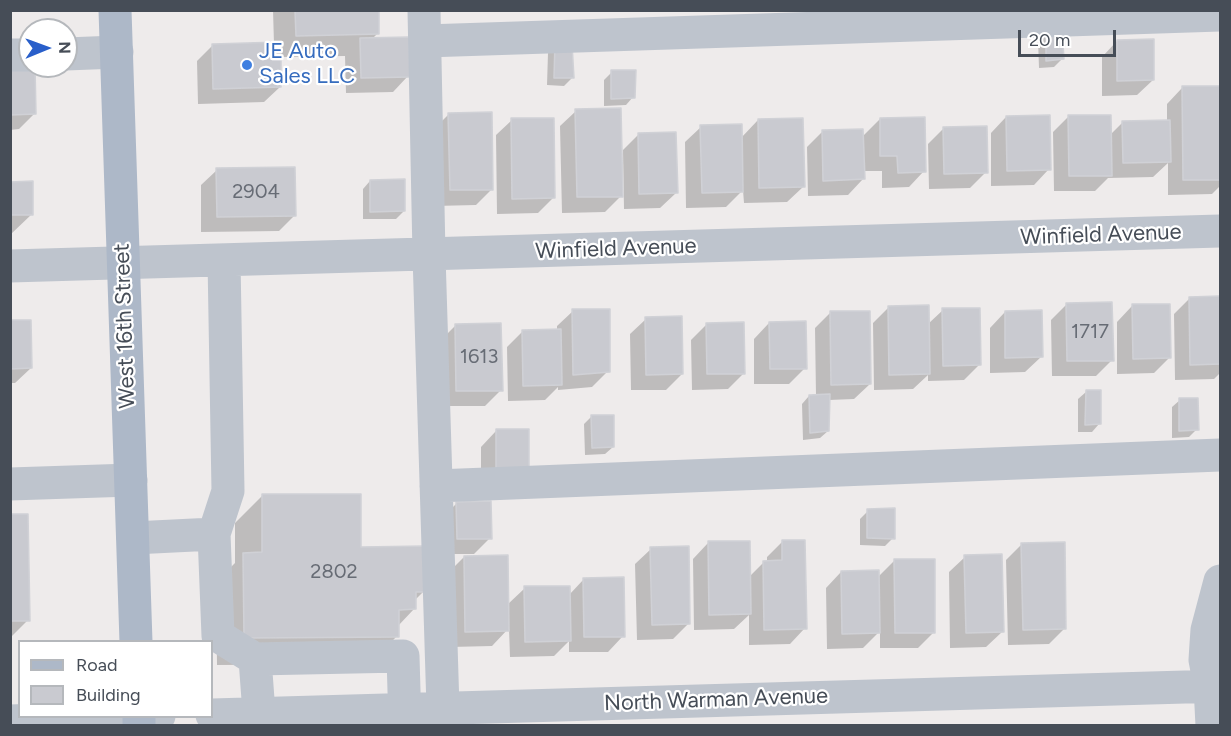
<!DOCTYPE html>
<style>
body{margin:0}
#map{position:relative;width:1231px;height:736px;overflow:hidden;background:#eeebeb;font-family:Figtree,sans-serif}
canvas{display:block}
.frame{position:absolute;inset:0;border:12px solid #464d57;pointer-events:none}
.legend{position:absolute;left:18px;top:640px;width:195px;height:78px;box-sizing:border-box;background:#fff;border:2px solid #b5b8bc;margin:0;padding:8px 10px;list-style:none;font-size:18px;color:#464d57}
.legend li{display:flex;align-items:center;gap:12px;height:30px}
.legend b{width:30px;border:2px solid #b5b8bc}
.north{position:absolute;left:18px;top:18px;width:60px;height:60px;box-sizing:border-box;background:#fff;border:2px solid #b5b8bc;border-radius:50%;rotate:89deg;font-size:16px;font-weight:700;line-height:24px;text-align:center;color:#464d57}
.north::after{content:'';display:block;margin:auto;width:21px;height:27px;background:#295fca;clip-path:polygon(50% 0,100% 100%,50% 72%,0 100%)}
.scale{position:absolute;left:1018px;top:30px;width:98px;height:27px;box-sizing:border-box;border:3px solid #464d57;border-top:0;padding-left:8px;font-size:18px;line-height:21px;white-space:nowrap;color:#464d57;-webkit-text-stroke:4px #fff;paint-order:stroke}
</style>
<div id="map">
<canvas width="1231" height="736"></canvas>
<div class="frame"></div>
<ul class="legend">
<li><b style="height:8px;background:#adb8c8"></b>Road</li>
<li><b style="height:16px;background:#c9cad0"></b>Building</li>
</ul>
<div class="north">N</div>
<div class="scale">20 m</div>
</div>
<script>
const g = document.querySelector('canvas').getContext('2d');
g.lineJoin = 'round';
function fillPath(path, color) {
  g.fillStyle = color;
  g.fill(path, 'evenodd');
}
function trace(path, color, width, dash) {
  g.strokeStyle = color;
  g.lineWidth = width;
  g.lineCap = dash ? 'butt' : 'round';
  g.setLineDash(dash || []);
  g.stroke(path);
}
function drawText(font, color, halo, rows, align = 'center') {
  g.font = font + ' Figtree,sans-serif';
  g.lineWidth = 4.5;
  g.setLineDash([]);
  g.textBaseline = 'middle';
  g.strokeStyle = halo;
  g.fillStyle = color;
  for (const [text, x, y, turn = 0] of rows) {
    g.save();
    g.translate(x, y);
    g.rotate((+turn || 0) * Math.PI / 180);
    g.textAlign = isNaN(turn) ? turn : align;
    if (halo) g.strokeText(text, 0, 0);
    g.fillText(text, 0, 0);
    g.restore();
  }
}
fillPath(new Path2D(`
 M273,10H377L378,33L372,39L408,76L393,92L346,93L345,56L279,57L280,87L264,102L198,104L197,61L213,45L274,44Z
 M1046,31L1062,59L1054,67L1039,68L1038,39Z
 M1117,41L1153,80L1137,95L1102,96V57Z
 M556,45L572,78L564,86L547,85L548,53Z
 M10,68L34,114L19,129L10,130Z
 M612,72L633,97L626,105L604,106V80Z
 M1220,87V186L1212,194L1168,195V163L1153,177L1108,178L1095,191H1054L1053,132L1068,117L1110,135L1122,123L1167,122V104L1182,88Z
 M576,111L621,196L605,212L562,213L560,126Z
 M449,114L492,189L476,205L434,206L433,130Z
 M1006,117L1049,169L1034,185L991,186V133Z
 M880,119L924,171L909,187L882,188V171H863V179L848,195L808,196L807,147L823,131L862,137Z
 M512,120L554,197L538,213L497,214L496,135Z
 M758,120L803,187L787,202L744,203L743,190L726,207L686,208L685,142L701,127L741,138Z
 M944,128L986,172L970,188L929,189L928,144Z
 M639,134L676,193L660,208L624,209L623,150Z
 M217,170L295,215L279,231L201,232V185Z
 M370,181L404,211L396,219H363V189Z
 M10,183L32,214L10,235Z
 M1220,298V373L1214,379L1175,380L1174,314L1189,299Z
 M1067,304L1112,360L1096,376H1052L1051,320Z
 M1132,306L1169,358L1154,373L1117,374V322Z
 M888,308L928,324L943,310L980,364L964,380L928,381V375L913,389L874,390L873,323Z
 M573,311L608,371L592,387L558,390V387L545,400L508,401L507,347L522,332L557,331V326Z
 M1005,312L1041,357L1025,372L990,373V328Z
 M830,313L870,384L854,399L829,400L828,431L820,438L803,440L802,404L809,396H816L815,328Z
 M646,319L682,374L666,390H631L630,334Z
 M10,322L31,368L15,383H10Z
 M769,323L805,368L789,384H754V339Z
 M707,324L744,373L728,389L692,390L691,340Z
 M456,325L501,390L485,406H441L440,341Z
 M1086,392L1099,424L1092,432H1078V399Z
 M1180,400L1197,429L1189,437L1172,438V407Z
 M591,417L613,447L605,454L585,455L584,424Z
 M496,431L528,467L481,484V447Z
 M262,496L360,549L424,591L414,601V609L398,626L397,636L370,664L217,665L216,582L235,563V523Z
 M457,503L490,538L474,554H442L441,519Z
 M868,511L893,538L885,546L860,545V519Z
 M10,516L28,620L10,638Z
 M782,542L805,628L790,644L749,645V615L734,629L694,630L693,559L708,543L749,577L764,562H767V557Z
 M1022,544L1065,628L1049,644L1008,645L1006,560Z
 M651,549L688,624L673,639L637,640L635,564Z
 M464,557L507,605L525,588L569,595L584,579L623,636L608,652H569V641L554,656L510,657L509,628L492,646L450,647L448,573Z
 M965,557L1002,632L986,647L950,648L949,572Z
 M895,560L934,632L918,648H880V631L863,648L827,649L826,588L841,572L877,578Z`), '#0003');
const building = new Path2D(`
 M295,10H379V34L296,36Z
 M1046,29L1062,30L1064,59L1046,61Z
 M409,37L410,77L361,78L360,38Z
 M1154,39V80L1117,81V40Z
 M281,42V87L213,89L212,44Z
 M555,44H572L574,78H554Z
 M10,66H35L36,114L10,115Z
 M611,70H636L635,98L611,99Z
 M1182,86H1220V180H1183Z
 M621,108L623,197H577L575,109Z
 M492,112L493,190H450L448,113Z
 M1050,115L1051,170L1007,171L1006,116Z
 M1068,115H1111L1112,176H1069Z
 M925,117L926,172L898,173L897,156H880V118Z
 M511,118H554L555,198L512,199Z
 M803,118L805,187L759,188L758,119Z
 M1170,120L1171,162L1123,163L1122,121Z
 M742,124L743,192L702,193L700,125Z
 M987,126L988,173L944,174L943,127Z
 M863,129L865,179L823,181L822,130Z
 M676,132L678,193L639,194L638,133Z
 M295,167L296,216L217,217L216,168Z
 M405,179V211L370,212V180Z
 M33,181V215H10V182Z
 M1220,296V364L1190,365L1189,297Z
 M1112,302L1114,361H1067L1066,303Z
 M1132,304H1170L1171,358L1133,359Z
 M929,305L930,374L889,375L888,306Z
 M942,308H980L981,365L943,366Z
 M572,309H610V372L573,375Z
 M1042,310L1043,357L1005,358V311Z
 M830,311H870L871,384L831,385Z
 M682,316L683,374L646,375L645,317Z
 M10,320H31L32,368L10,369Z
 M806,321L807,369H770L769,322Z
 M744,322L745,374H707L706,323Z
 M501,323L503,391H456L455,324Z
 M561,329L562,385L523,386L522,330Z
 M1086,390H1101V424L1085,425Z
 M830,394L829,431L810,433L809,395Z
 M1179,398H1198L1199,430L1179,431Z
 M591,415H614V447L592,448Z
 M496,429H529V468L496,469Z
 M262,494H361V547L425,546V592H416V609L399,610V637L244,638L243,553L262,552Z
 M491,501L492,539H457L456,502Z
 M895,508V539L867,538V509Z
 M10,514H28L30,621H10Z
 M782,540H805L807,629L764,630L763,561L782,560Z
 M708,541H750L751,614L709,615Z
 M1065,542L1066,629L1023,630L1021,543Z
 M689,546L690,624L652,625L650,547Z
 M1002,554L1004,632L966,633L964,555Z
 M508,555L509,631L465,632L464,556Z
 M894,559H935V633H895Z
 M879,570L880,633L842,634L841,571Z
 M624,577L625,637H584L583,578Z
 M524,586H570L571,641L525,642Z`);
fillPath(building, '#c9cad0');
trace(building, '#d0d1d6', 1.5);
trace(new Path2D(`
 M424,10L429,255L443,708
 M425,41L1220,15
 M66,54L117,52
 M10,55H30
 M224,260L228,491L214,534L218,636L255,659L403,656L405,726
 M10,266L1220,231
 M10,484L131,480
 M436,486L1220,455
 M133,538L214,534
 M255,659L259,713
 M212,715L1220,686
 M10,721L159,716
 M1212,726L1210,686L1205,660L1206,644L1207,630L1220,581`), '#bec4cd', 33);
trace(new Path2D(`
 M115,10L136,642
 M139,716V726`), '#adb8c8', 33);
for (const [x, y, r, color] of [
 [247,65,6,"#3f7fe0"]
]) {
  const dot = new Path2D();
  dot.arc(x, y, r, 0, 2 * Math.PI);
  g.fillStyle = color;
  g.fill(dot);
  trace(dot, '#fff', 2);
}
drawText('20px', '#676c75', null, [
 ["2904",256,192],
 ["1717",1090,332],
 ["1613",479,357],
 ["2802",334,572]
]);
drawText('22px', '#366cbe', '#fff', [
 ["JE Auto",259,52],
 ["Sales LLC",259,77]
], 'left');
drawText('22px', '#464d57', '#fff', [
 ["Winfield Avenue",1101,235,-2],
 ["Winfield Avenue",616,249,-2],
 ["West 16th Street",125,326,-92],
 ["North Warman Avenue",716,700,-2]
]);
</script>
